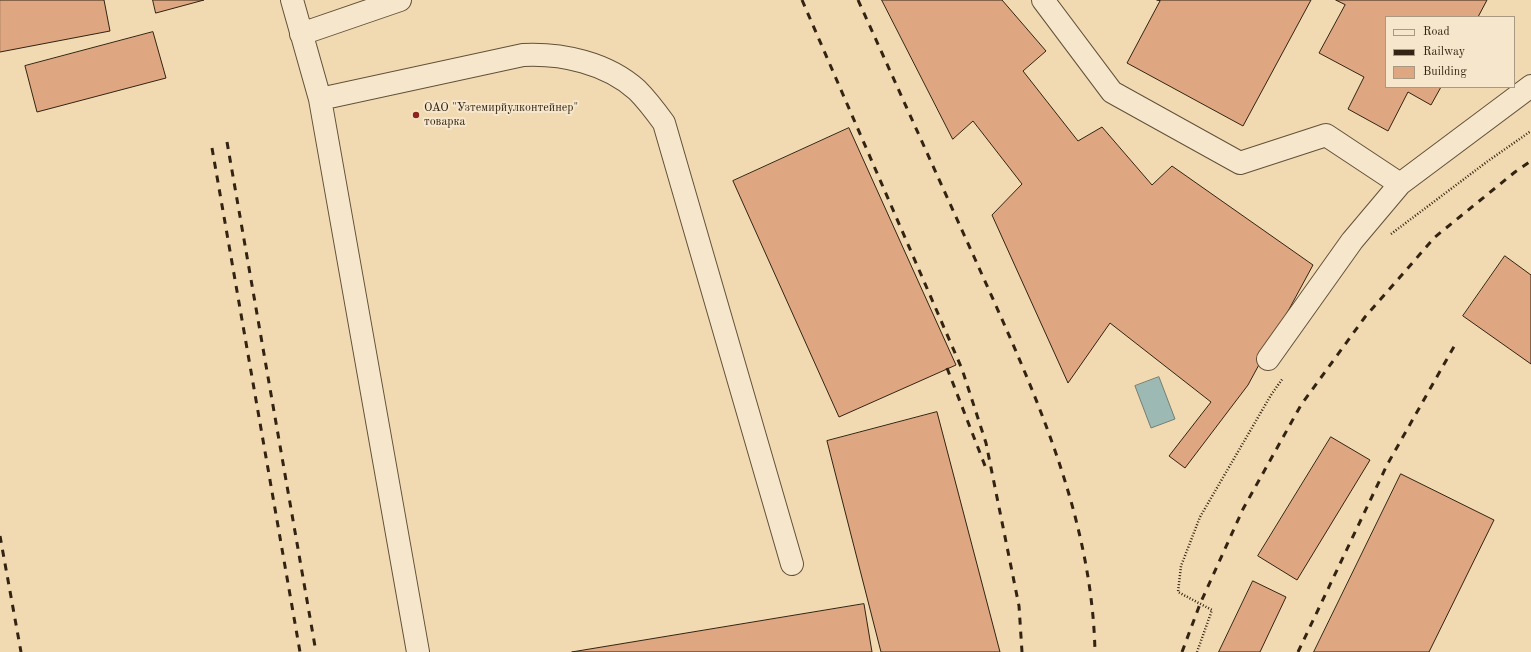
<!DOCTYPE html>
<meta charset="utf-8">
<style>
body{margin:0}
#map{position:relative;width:1531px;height:652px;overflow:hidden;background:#f1dab1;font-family:"Old Standard TT",serif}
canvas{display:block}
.legend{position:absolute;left:1385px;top:16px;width:130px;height:72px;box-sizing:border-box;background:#f6e7cc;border:1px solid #a89982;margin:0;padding:5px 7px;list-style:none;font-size:12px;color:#322312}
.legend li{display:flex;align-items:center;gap:8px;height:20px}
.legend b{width:20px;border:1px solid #a89982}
</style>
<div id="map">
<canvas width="1531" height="652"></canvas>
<ul class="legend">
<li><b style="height:5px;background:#f6e7cc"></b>Road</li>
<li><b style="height:5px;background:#322312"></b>Railway</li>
<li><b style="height:11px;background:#dea781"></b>Building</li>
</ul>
</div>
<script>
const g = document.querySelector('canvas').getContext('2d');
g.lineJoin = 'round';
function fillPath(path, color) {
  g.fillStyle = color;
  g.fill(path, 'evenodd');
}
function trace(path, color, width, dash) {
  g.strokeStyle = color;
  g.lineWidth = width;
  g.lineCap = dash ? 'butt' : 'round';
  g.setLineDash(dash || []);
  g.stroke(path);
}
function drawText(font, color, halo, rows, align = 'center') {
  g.font = font + ' "Old Standard TT",serif';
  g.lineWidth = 4;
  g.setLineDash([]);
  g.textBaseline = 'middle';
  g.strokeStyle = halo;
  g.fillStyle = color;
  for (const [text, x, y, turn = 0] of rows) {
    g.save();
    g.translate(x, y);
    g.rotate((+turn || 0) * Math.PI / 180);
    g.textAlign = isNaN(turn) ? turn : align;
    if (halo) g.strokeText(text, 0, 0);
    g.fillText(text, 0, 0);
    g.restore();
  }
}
const water = new Path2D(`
 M1159,377L1175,419L1151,428L1135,386Z`);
fillPath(water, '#9db9b4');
trace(water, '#727d73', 1);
const building = new Path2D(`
 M0,0H104L110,31L0,52Z
 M153,0H204L156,13Z
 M882,0H1002L1046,51L1023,71L1078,141L1102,127L1152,185L1172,166L1313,265L1248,385L1185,468L1169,456L1211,402L1110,323L1068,383L992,215L1022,184L973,121L953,139Z
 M1157,0H1311L1243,126L1127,63L1160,1Z
 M1336,0H1487L1478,17H1386V87H1441L1431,105L1408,92L1388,131L1348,109L1364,77L1319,53L1345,5Z
 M153,32L166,78L37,112L25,66Z
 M849,128L956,365L839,417L733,181Z
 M1505,256L1531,275V364L1463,316Z
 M937,412L1000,652H881L827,441Z
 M1331,437L1370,460L1297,580L1258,556Z
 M1401,474L1494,520L1429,652H1314Z
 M1253,581L1286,597L1260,652H1219Z
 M864,604L872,652H572Z`);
fillPath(building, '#dea781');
trace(building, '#322312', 1);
const minor = new Path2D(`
 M292,0L320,99L418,652
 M1043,0L1112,92L1240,163L1326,135L1400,184L1531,86
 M301,34L400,0
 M320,99L523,55C562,53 607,63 637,90C647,100 656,112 664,123L792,564
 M1268,359L1352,241L1400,184`);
trace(minor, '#62513a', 24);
trace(new Path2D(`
 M1391,234L1488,161L1531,131
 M1197,652L1212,610L1178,592L1181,566L1200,517L1271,395L1283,378`), '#322312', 2.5, [1, 2]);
trace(minor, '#f6e7cc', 22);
trace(new Path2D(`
 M802,0L962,369L986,443L1019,606L1022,652
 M858,0C897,86 936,173 975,259C1031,384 1092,513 1095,652
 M227,142L316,652
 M212,148L300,652
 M947,368L987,471
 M0,536L21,652
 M1182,652L1200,604L1243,509L1301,405L1365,317L1435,237L1515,172L1531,161
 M1298,652L1387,465L1456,343`), '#322312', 3, [7, 7]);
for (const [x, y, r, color] of [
 [416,115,4,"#8f2418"]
]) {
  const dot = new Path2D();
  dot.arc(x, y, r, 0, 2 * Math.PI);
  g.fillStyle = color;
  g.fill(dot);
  trace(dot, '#f6e7cc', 1.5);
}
drawText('12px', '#322312', '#f6e7cc', [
 ["ОАО \"Узтемирйулконтейнер\"",424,108],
 ["товарка",424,122]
], 'left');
</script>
